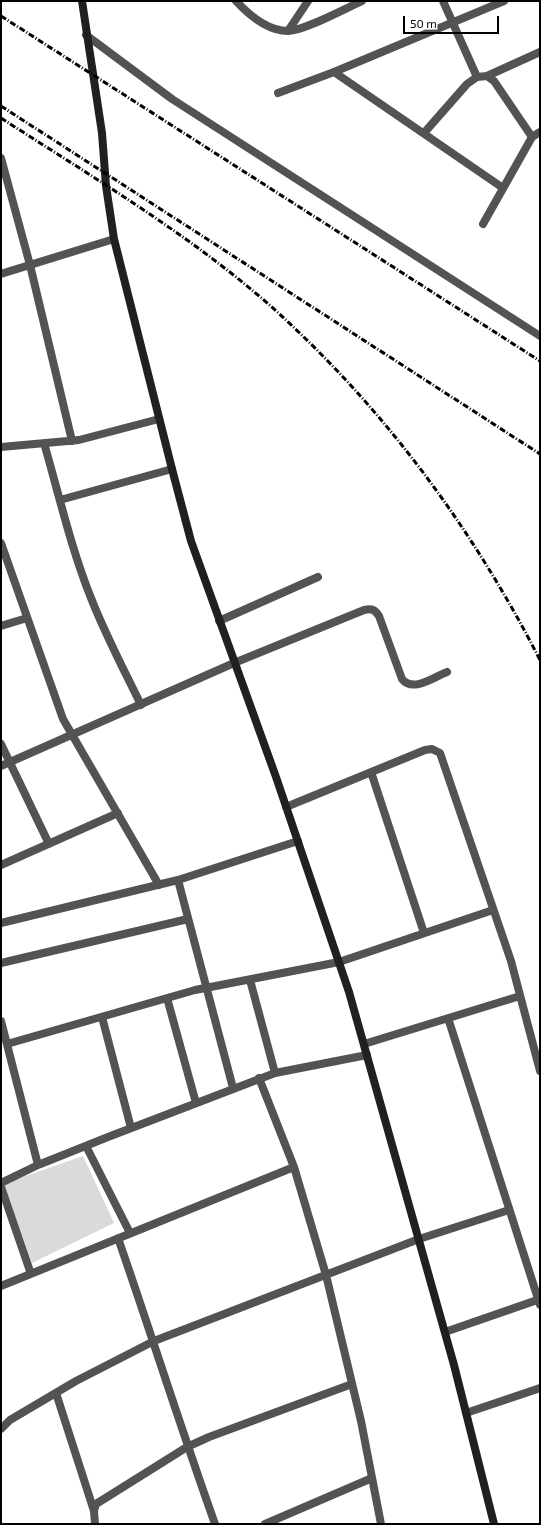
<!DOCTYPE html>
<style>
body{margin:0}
#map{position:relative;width:541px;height:1525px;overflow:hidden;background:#fff;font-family:"Exo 2",sans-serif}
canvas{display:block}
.frame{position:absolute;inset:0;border:2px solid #000;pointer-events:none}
.scale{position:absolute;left:403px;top:16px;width:96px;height:18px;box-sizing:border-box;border:2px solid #000;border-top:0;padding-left:5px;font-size:12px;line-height:14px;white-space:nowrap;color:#000;-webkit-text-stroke:3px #fff;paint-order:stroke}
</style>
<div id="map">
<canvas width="541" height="1525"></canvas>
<div class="frame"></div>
<div class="scale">50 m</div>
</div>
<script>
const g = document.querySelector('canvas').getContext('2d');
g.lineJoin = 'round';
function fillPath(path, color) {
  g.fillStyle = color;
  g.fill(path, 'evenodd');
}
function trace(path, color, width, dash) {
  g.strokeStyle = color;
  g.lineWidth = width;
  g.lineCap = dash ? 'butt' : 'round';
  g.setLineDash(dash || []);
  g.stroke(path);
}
fillPath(new Path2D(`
 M83,1156L114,1223L32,1263L3,1184Z`), '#dadada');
trace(new Path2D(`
 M236,1C249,15 268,31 288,31C306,30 344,9 362,1
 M443,1L477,77
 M288,31L308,1
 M86,35L172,99L540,336
 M334,72L503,188
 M487,76L540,52
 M278,93L334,72L504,1
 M424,133L467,84L477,77L487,76L494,81L532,137
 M1,158L30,265L72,441
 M483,224L532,137L540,132
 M1,274L114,239
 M44,443C59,495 71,548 91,598C105,634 124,670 141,705
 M1,447L79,440L159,419
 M60,500L172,469
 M1,543L63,719L159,885
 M219,621L318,577
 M1,626L27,618
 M1,744L49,844
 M1,766L234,663L364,610C372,608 375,610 379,616L402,679C413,693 434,677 447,672
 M371,772L424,933
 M286,807L425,750L432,749L440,753L511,961L540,1071
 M1,865L118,813
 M178,880L233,1088
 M1,923L178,880L298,841
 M1,963L188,919
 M250,980L275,1073
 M167,998L196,1103
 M102,1017L131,1128
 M448,1018L540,1305
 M1,1021L38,1165
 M7,1044L195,990L339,962L493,910
 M364,1044L520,996
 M259,1078L294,1167L326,1275L361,1421L381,1524
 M86,1146L130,1233
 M1,1183L38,1165L108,1137L275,1073L367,1055
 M1,1187L31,1274
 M118,1238C151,1333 181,1429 215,1524
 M1,1286L294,1167
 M445,1332L540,1299
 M56,1393L94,1511
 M466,1413L540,1388
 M1,1429L10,1420L76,1381L154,1341L419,1239L509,1210
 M95,1524L94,1511L96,1504L187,1447L209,1437L352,1384
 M265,1524L372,1478`), '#535353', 8);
trace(new Path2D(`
 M82,1L102,133L106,186L114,239L172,469L191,541L276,777L349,992L454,1365L494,1524`), '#202020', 8);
trace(new Path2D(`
 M1,16L540,361
 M1,106L540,454
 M1,118C97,180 204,243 287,321C391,418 475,533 540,660`), '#000', 3, [6, 2, 1, 2]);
</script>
